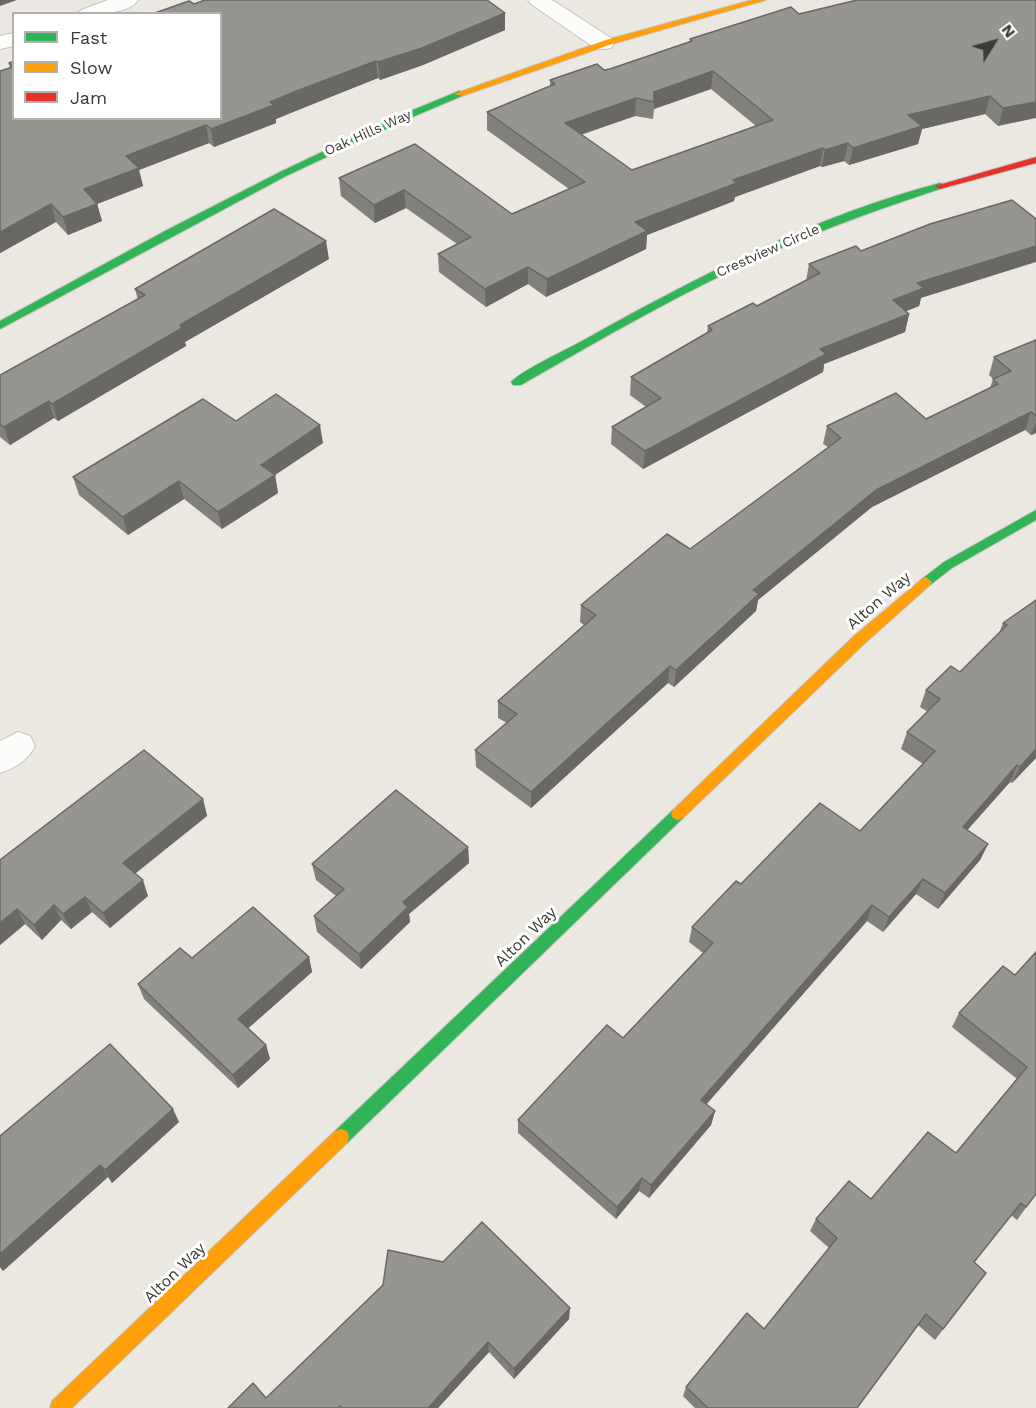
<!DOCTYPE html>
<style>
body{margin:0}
#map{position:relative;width:1036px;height:1408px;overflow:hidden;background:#eae8e0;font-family:"Work Sans",sans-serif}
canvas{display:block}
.legend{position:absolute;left:12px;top:12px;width:210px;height:108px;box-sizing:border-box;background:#fff;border:2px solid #b1b0ae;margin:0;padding:8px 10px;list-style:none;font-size:18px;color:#3b3a34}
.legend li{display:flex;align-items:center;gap:12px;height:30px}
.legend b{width:30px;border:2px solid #b1b0ae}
.north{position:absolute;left:964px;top:12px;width:60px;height:60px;-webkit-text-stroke:4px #fff;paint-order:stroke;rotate:53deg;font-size:16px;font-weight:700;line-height:24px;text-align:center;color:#3b3a34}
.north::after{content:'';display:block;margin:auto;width:21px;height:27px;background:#3b3a34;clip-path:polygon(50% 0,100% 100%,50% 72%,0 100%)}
</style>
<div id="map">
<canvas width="1036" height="1408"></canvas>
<ul class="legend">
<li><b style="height:8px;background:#30b455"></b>Fast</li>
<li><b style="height:8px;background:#ff9f0a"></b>Slow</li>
<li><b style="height:8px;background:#e5322d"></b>Jam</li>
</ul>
<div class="north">N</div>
</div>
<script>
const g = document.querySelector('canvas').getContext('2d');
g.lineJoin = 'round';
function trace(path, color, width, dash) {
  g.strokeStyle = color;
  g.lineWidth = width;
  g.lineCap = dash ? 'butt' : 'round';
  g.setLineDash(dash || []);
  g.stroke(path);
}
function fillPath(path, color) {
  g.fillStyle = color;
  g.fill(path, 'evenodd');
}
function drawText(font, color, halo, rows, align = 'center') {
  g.font = font + ' "Work Sans",sans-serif';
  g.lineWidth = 6;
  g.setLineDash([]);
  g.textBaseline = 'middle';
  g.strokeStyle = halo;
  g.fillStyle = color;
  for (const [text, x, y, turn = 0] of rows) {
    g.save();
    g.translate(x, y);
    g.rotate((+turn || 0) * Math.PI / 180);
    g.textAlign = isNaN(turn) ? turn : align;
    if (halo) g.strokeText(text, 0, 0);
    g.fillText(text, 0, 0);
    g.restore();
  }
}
const street = new Path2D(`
 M108,0H138C128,15 95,14 78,14L81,10Z
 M528,0H552L611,38L614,43L611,48L603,49L595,48L531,4Z
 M14,33V46L0,49V36Z
 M18,732L30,736L35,746C28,760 15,768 0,773V741Z`);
const fast = new Path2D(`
 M459,91L462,92V96L403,121L286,176L0,329V321L165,231L280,172L396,117Z
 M940,183L943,184V188C885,207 828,227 772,252C685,290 603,338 521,385H513L511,382C522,370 566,350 582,341C695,278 814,216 940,183Z
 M1036,510V520L952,568L930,585H922L920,582L922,579L944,562Z
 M678,808L683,810L685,814L683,818L347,1143L341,1145L335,1143L333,1137L335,1131L673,810Z`);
const slow = new Path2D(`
 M752,0H766L612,44L462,96L454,94L606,40Z
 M926,577L932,582L930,585L864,644L683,818L678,820L673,818L671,814L673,810L854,636L922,579Z
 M341,1129L347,1131L349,1137L347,1143L72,1408H50L52,1401L335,1131Z`);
const jam = new Path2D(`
 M1036,157V163L940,189L935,186Z`);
trace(street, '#c6c4be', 2);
trace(fast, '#c6c4be', 2);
trace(slow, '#c6c4be', 2);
trace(jam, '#c6c4be', 2);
fillPath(street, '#fcfcfa');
fillPath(fast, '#30b455');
fillPath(slow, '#ff9f0a');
fillPath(jam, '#e5322d');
fillPath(new Path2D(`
 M1036,0L998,126L985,114L922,129L918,144L849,165L844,161L822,167L820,166L735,197L734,201L647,235L646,249L546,297L528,284L486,307L439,272L438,254L457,244L406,208L375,223L341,196L339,178L415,144L512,214L569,189L487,130V112L550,86V80L610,69L690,42V39L799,14ZM711,89L756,126L632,170L581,135L635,116L653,119L654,109Z
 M194,4L505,13V30L423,65L380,80L378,78L301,108L276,119V123L214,147L209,143L139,170L143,186L97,204L102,221L68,235L56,222L0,253V71L10,68L9,63Z
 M329,259L185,342L186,346L58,421L54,418L10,445L0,437V375L138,300L135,289Z
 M809,264L921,298L919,306L906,311L909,314L905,332L824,364L823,372L643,469L611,444L612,427L646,407L630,395L631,377L707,333L708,326L757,306L806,281Z
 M1036,340V433L1031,435L1025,430L872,507L758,600L756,611L674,687L668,683L531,808L476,767L475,750L507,723L498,718V701L584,625L580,622L581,605L690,549L828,447L823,444L827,426L926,419L990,388L993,379L989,375L994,357Z
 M236,421L323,443L275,475L278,493L222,529L184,499L128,535L79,495L73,477Z
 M1036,600V758L1012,783L1010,782L967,830L988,844L980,860L938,909L916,894L883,932L867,921L706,1104L715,1111L711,1125L649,1198L639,1191L616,1219L518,1133V1120L623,1038L703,953L689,942L692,927L741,884L860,831L923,764L901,749L907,732L928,712L920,707L926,690L960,672L999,633L1003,623Z
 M203,799L207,816L135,874L148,896L110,928L92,912L71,929L61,920L42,940L25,924L0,945V860Z
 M468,847L469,863L409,914L410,922L361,969L317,932L314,916L336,896L316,880L312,864Z
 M1036,952V1194L1017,1220L1011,1215L974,1262L986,1273L935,1340L918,1325L857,1408H695L683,1396L686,1387L764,1329L829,1248L810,1231L816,1219L871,1199L956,1153L1017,1079L952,1027L959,1013L1015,975Z
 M309,957L312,972L248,1028L266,1045L270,1059L238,1088L144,999L138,984L192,958Z
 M179,1122L112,1183L108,1177L3,1271L0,1267V1136Z
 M569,1319L514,1379L489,1352L438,1408H228Z`), '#81807b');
fillPath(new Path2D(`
 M0,0H17L0,6Z
 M505,13V30L423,65L380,80L378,62Z
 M376,61L378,78L276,119V123L214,147L211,129L270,102Z
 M713,71L711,89L654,109V92Z
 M990,96L985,114L922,129L918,144L849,165L853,148L908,115Z
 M636,98L635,116L564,140L565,123Z
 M1036,102V118L998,126L1003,108Z
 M206,125L209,143L139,170L143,186L97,204L102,221L68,235L63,217L84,189L126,156Z
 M848,143L844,161L822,167L825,150Z
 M823,148L820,166L735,197L734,201L647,235L646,249L546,297L547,279L635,222L733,180Z
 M404,190L406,208L375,223L374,205Z
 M51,204L56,222L0,253V232Z
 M326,241L329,259L185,342L186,346L58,421L52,404L180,325Z
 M1036,246V262L921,298L919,306L889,318L893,300L917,283Z
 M528,267V284L486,307L485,289Z
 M909,314L905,332L824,364L823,372L643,469L645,451L820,349Z
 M49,401L54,418L10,445L4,427Z
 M1031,412L1025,430L872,507L758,600L756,611L674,687L676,670L753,590L876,490Z
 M1036,422V433L1031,435Z
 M320,425L323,443L275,475L278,493L222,529L218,512L261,465Z
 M179,481L184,499L128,535L123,517Z
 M670,666L668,683L531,808V792Z
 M1036,749V758L1012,783L1020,767Z
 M1017,765L1010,782L956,843L963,827Z
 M203,799L207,816L129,878L123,863Z
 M988,844L980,860L938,909L945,893Z
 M468,847L469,863L409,914L410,922L361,969L359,954L403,902Z
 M923,879L916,894L883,932L889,917Z
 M143,880L148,896L110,928L103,913Z
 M85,897L92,912L71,929L63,914Z
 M54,905L61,920L42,940L34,925Z
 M872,905L867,921L698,1114L701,1100Z
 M17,909L25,924L0,945V923Z
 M309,957L312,972L243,1033L238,1019Z
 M266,1045L270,1059L238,1088L233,1075Z
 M173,1109L179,1122L112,1183L105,1170Z
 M715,1111L711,1125L649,1198L651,1185Z
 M100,1165L108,1177L3,1271L0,1267V1254Z
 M642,1178L639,1191L616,1219L617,1207Z
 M570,1308L569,1319L514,1379V1369Z
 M488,1342L489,1352L438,1408H428Z`), '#696864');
const building = new Path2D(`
 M205,0H487L505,13L422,48L378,62L376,61L299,90L270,102L274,105L211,129L206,125L126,156L139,168L84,189L97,204L63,217L51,204L0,232V71L13,67L9,63L14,61V118H220V14H152L189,1L194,4Z
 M857,0H1036V102L1003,108L990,96L908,115L922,126L853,148L848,143L825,150L823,148L733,180L737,183L635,222L647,231L547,279L528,267L485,289L438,254L471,237L404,190L374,205L339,178L415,144L512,214L585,182L487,112L555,84L550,80L597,64L604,70L610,69L692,41L690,39L791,7L799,14ZM713,71L773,120L632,170L565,123L636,98L654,102V92Z
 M1012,200L1036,219V246L917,283L924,288L893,300L909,314L820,349L826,354L645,451L612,427L661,398L631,377L712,330L708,326L753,303L757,306L820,273L809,264L856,246L861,251L930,224Z
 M274,209L326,241L180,325L182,328L52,404L49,401L4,427L0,424V375L145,295L135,289Z
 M1036,340V416L1031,412L876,490L753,590L759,594L676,670L670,666L531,792L475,750L517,714L498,701L596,615L581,605L667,534L690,549L841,438L827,426L896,393L926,419L998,384L993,379L1011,371L994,357Z
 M276,394L320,425L261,465L275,475L218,512L179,481L123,517L73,477L203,399L236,421Z
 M1036,600V749L1020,767L1017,765L963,827L988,844L945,893L923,879L889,917L872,905L701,1100L715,1111L651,1185L642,1178L617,1207L518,1120L607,1025L623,1038L713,943L692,927L736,881L741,884L820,803L860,831L935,751L907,732L940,699L926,690L951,666L960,672L1007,625L1003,623Z
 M144,750L203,799L123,863L143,880L103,913L85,897L63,914L54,905L34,925L17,909L0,923V860Z
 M396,790L468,847L403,902L408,907L359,954L314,916L344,889L312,864Z
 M253,907L309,957L238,1019L266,1045L233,1075L138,984L180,948L192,958Z
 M1036,952V1194L1026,1207L1021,1203L974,1262L986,1273L943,1329L926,1314L857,1408H708L686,1387L747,1313L764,1329L837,1238L816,1219L849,1181L871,1199L928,1132L956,1153L1027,1067L959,1013L1003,966L1015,975Z
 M110,1044L173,1109L105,1170L100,1165L0,1254V1136Z
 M482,1222L570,1308L514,1369L488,1342L428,1408H342L340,1406L338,1408H228L253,1383L266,1398L383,1285L388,1250L443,1262Z`);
fillPath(building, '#96958f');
trace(building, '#696864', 1.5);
drawText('14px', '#3b3a34', '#fff', [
 ["Oak Hills Way",368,133,-24],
 ["Crestview Circle",768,251,-24]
]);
drawText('16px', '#3b3a34', '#fff', [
 ["Alton Way",879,601,-41],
 ["Alton Way",526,937,-44],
 ["Alton Way",175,1273,-44]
]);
</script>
